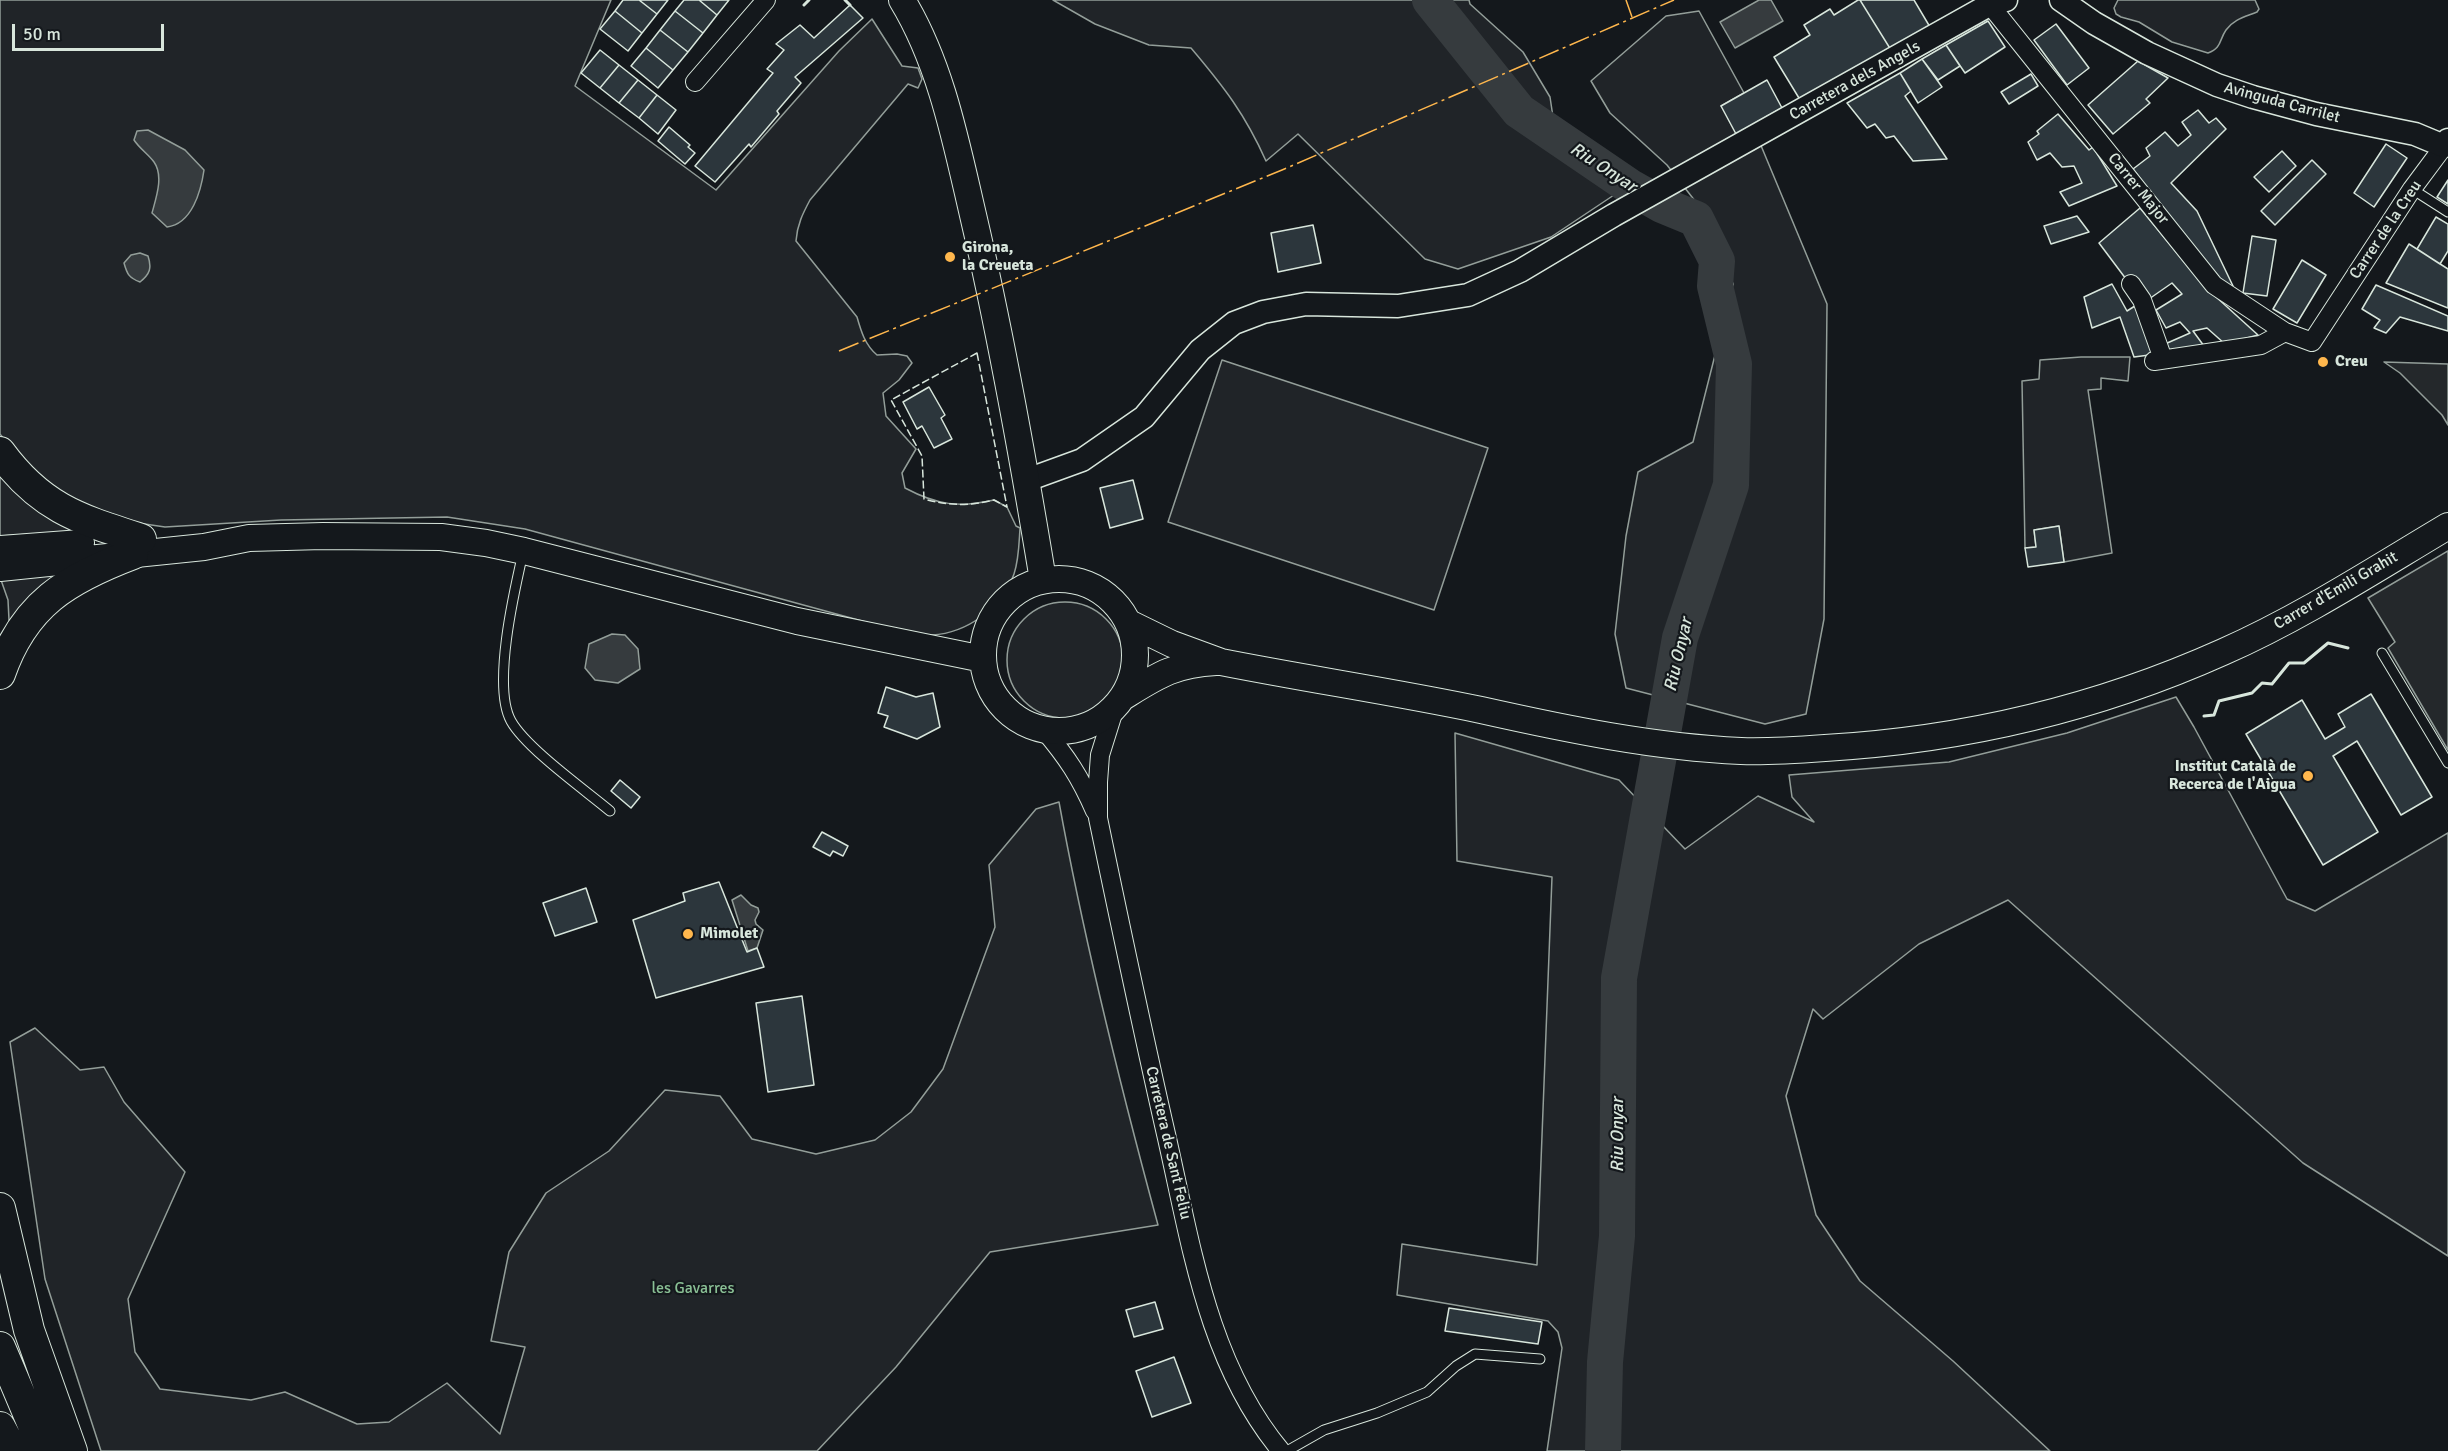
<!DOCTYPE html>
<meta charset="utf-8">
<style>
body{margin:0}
#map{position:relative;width:2448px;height:1451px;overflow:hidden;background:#14181c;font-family:Signika,sans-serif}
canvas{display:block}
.scale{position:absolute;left:12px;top:24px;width:152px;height:27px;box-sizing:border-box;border:3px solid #d8e6dc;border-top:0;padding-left:8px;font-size:18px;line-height:21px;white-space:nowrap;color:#d8e6dc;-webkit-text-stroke:4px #14181c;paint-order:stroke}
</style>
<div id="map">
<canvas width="2448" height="1451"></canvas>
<div class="scale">50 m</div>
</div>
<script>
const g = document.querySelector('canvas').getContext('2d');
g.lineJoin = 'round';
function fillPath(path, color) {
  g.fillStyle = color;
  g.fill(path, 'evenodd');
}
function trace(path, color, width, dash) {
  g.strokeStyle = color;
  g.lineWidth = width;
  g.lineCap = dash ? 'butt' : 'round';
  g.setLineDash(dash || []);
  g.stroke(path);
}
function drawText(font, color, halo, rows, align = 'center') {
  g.font = font + ' Signika,sans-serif';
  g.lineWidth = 4.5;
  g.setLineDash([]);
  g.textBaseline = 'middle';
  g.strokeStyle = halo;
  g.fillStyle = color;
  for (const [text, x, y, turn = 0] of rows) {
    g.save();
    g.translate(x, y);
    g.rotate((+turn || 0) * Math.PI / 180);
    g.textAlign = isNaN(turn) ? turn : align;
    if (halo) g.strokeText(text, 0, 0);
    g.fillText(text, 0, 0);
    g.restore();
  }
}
const green = new Path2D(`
 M0,0H611L575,86L716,190L839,51L872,19L902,66L918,68L922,79L918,88L908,84L810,200C803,213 797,225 796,241L857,317C861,331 865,345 877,355L897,354L907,356L912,363L899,380L883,393L886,416L916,449L902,473L905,488C937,505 959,508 994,500L1007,507L1016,526L1020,528C1019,543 1019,559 1014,574C1002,608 967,633 932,635C920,635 907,632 895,630L525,529L447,517L281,520L165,527L104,518L30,473L0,434Z
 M1053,0H1469L1470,4L1523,52L1550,97L1559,157L1617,193L1551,237L1458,269L1425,259L1298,134L1266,161C1245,114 1224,87 1191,48L1149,45L1095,24Z
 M2118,0H2255L2259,9L2257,12C2245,17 2234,19 2226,30C2219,40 2222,48 2208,53L2172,42L2139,22L2121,17L2116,14L2114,8Z
 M1699,11L1744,93L1721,106L1757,136L1827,304L1824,619L1806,714L1765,724L1626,688L1615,634L1626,536L1638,472L1693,442L1733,284L1713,224L1667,165L1610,113L1591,81L1666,16Z
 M2081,357H2130L2128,381L2101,378V389L2088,390L2112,553L2064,562L2059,526L2034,530L2036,547L2025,548L2022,381L2039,379L2040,360Z
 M1222,360L1488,448L1434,610L1168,522Z
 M0,470L80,531L0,536Z
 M61,571L11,622L9,620L8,600L1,580Z
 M1007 660a58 58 0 1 1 116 0a58 58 0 1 1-116 0Z
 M2176,697L2194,727L2287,899L2315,911L2448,833V1256L2303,1163L2008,900L1919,944L1823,1019L1813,1009L1786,1096L1816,1215L1860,1281L1953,1361L2050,1451H1547L1562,1348L1558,1332L1548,1321L1397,1295L1402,1244L1537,1265L1552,877L1457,861L1455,733L1619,780L1685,849L1758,796L1814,822L1792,797L1789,775L1949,762L2067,733Z
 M1059,802C1085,945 1120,1085 1158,1225L990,1252L896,1367L817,1451H101L45,1279L10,1042L35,1028L80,1070L104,1067L124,1102L185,1172L128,1299L135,1352L160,1389L251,1400L285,1392L357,1424L389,1422L447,1383L500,1434L525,1347L491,1341L509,1252L546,1193L609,1151L665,1090L720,1096L752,1139L816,1154L875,1140L911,1112L943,1069L995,927L989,865L1036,809Z`);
fillPath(green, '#202428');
trace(green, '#939e99', 1.5);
const parking = new Path2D(`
 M2384,362L2448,364V425L2442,415L2400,373Z
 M2448,551V750L2388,648L2395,642L2368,598Z`);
fillPath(parking, '#24282b');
trace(parking, '#939e99', 1.5);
const water = new Path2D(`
 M1759,0H1771L1783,21L1735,48L1720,22Z
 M148,130L185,150L204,170C201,191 192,224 167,227L152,213C156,198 164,176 154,162C148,154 140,149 134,140L137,131Z
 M140,253L148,256C152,268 150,274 140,282C129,278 127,274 124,263L131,255Z
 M612,634L625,635L638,649L640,669L618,683L595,680L585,668L589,644Z
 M741,895L751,905L758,908L759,912L755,920L756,924L763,930L757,948L748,951L732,900Z`);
fillPath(water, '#363b3e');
trace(water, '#939e99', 1.5);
trace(new Path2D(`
 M1430,0L1519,111L1632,188L1662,205L1696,219L1717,261L1715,286L1734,364L1731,485L1680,638L1619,978L1617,1236L1605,1362L1603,1451`), '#363b3e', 36);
const building = new Path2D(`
 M623,0H639L657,14L642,33L615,11Z
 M639,0H668L657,14Z
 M684,0H699L717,15L703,33L675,11Z
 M699,0H729L717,15Z
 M1858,0H1860L1891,50L1802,103L1774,57L1810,35L1804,25L1830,9L1834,15Z
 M1860,0H1914L1930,27L1891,50Z
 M850,5L863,18L795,77L801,83L777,111L779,114L751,147L749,144L715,182L695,166L773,73L767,69L784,50L776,44L800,25L814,38Z
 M615,11L642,33L628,51L600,29Z
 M675,11L703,33L688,52L660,30Z
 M1988,21L2005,47L1965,73L1946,45Z
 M2056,24L2089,68L2067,85L2034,40Z
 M660,30L688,52L673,70L646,48Z
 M1946,45L1960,66L1938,80L1922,59Z
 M646,48L673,70L658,88L631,66Z
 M600,50L619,65L600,88L581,73Z
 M1922,59L1942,87L1918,103L1900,73Z
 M2138,61L2168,78L2146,99L2150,103L2113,134L2088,105Z
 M619,65L638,80L619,103L600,88Z
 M1900,73L1911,91L1905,96L1947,159L1913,161L1894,136L1886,138L1875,124L1867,128L1847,103Z
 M2031,74L2038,86L2009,104L2001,92Z
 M638,80L657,95L639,118L619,103Z
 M1767,80L1782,108L1736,134L1721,106Z
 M657,95L676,110L658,134L639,118Z
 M2198,110L2209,123L2216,118L2226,129L2171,183L2197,211L2233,286L2228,289L2172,221L2133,169L2150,156L2146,148L2165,132L2178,146L2191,135L2182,122Z
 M2058,114L2089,150L2093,147L2117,186L2069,206L2060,192L2082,183L2074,166L2062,167L2050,153L2037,160L2028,142L2039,134L2037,131Z
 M669,127L690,145L688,147L695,153L685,164L658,141Z
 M2386,144L2407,158L2374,207L2354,193Z
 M2282,151L2296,166L2269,192L2254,177Z
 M2312,160L2326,174L2275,225L2261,211Z
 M2448,180V204L2437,197Z
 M2140,208L2204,286L2258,335L2225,344L2207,328L2193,331L2204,346L2169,354L2165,344L2190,333L2180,322L2166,328L2156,310L2182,294L2172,283L2149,299L2129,283L2099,243Z
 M2077,216L2089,232L2051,244L2044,226Z
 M2436,217L2448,224V251L2440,264L2417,249Z
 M1313,225L1321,263L1278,272L1271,233Z
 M2252,236L2276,240L2267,296L2243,293Z
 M2409,244L2448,269V308L2386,283Z
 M2302,260L2326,275L2297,323L2273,309Z
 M2112,284L2127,311L2138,304L2157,354L2134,357L2120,317L2092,328L2084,297Z
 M2376,285L2448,316V331L2400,317L2386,333L2374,328L2380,320L2362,309Z
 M929,387L945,415L941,418L952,439L934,448L922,426L917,429L903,402Z
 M1133,480L1143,519L1110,528L1100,488Z
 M2059,526L2064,562L2028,567L2025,548L2036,547L2034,530Z
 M886,687L916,697L933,693L940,727L917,739L884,727L888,716L878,713Z
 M2371,694L2432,797L2401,815L2357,741L2333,756L2378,832L2323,865L2246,734L2302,700L2325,739L2345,727L2338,714Z
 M620,780L640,797L631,808L611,791Z
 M822,832L848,846L843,856L833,851L830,856L813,847Z
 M719,882L747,952L757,948L764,967L656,998L633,920L685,901L683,893Z
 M586,888L597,922L555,936L543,903Z
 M802,996L814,1085L768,1092L756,1003Z
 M1155,1302L1163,1329L1134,1337L1126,1310Z
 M1449,1308L1542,1322L1538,1344L1445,1331Z
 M1174,1357L1191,1403L1152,1417L1136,1371Z`);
fillPath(building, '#2c363c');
trace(building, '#d8e6dc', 1.5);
const service = new Path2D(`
 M2412,189L2448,212
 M523,553C514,592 492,687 511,721C526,748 585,790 610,811
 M2382,653L2448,763
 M1287,1451L1324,1430L1377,1413L1427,1392L1456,1366L1475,1354L1540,1359`);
const minor = new Path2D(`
 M1986,0L2214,285L2285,332L2312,342L2412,189L2444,146
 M695,82L766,0
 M2131,284L2142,300L2163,359
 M2154,361L2261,345L2285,332
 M1115,707L1100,755L1098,782V818C1120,924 1142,1029 1166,1134C1191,1243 1207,1362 1281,1451
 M1043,729C1067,757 1080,777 1095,811`);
const tertiary = new Path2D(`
 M2061,0L2094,23L2147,53L2217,85L2253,97L2316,114L2415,134L2444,146L2448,140
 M1027,480L1082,460L1144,417L1200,350L1234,323L1263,312L1306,304L1398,306L1468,295L1520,271L1614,215L1989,5L2006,0`);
const secondary = new Path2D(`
 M902,0C941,64 956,142 973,215C1001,335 1023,458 1043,580
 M0,549L81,543
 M0,568L204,547L249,538L323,536L441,537L486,543L524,551L797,621L983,659
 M983 655a76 76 0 1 1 152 0a76 76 0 1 1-152 0Z
 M1129,623L1172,644L1221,662C1307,679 1395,692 1481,710C1566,729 1653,747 1741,751C1769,752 1797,750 1825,748C1962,740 2098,708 2223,652C2302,617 2374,570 2448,526
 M1123,697C1157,676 1174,664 1216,662`);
const trunk = new Path2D(`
 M0,452C41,508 79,519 141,539
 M0,674C24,604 67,579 133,554
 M0,1208L29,1330L72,1451
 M0,1347L44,1451
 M0,1427L13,1451`);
trace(service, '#d8e6dc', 11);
trace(minor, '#d8e6dc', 20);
trace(tertiary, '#d8e6dc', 25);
trace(secondary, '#d8e6dc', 28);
trace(trunk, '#d8e6dc', 32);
trace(service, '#14181c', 9);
trace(minor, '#14181c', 18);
trace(tertiary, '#14181c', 22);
trace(secondary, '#14181c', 26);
trace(trunk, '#14181c', 30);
trace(new Path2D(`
 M977,353L1007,507L994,500C970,506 949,506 924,499L922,456L891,400Z`), '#d8e6dc', 1.5, [8, 3]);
trace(new Path2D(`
 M845,0L850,5
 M804,5L809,0
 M2204,716L2214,715L2219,701L2252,693L2262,683L2272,684L2289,663H2304L2328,643L2348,648`), '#d8e6dc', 3);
trace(new Path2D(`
 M1626,0L1632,17
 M839,351L1282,170L1674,0`), '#ffb74d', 1.5, [21, 4.5, 3, 4.5]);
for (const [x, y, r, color] of [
 [950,257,6,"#ffb74d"],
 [2323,362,6,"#ffb74d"],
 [2308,776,6,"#ffb74d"],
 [688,934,6,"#ffb74d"]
]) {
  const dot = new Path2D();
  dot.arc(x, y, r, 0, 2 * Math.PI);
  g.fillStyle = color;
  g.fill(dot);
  trace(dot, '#14181c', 2);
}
drawText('16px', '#d8e6dc', '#14181c', [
 ["Carretera dels Angels",1855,81,-29],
 ["Avinguda Carrilet",2282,103,15],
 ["Carrer Major",2138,189,51],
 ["Carrer de la Creu",2386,230,-56],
 ["Carrer d'Emili Grahit",2336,591,-30],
 ["Carretera de Sant Feliu",1168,1143,77]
]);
drawText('bold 16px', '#d8e6dc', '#14181c', [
 ["Girona,",962,248],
 ["la Creueta",962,266],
 ["Creu",2335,362],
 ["Institut Català de",2296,767,"right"],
 ["Recerca de l'Aigua",2296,785,"right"],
 ["Mimolet",700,934]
], 'left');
drawText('16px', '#8ac095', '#14181c', [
 ["les Gavarres",693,1289]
]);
drawText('italic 18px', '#d8e6dc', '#14181c', [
 ["Riu Onyar",1603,168,33],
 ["Riu Onyar",1679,655,-77],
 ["Riu Onyar",1618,1135,-90]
]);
</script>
